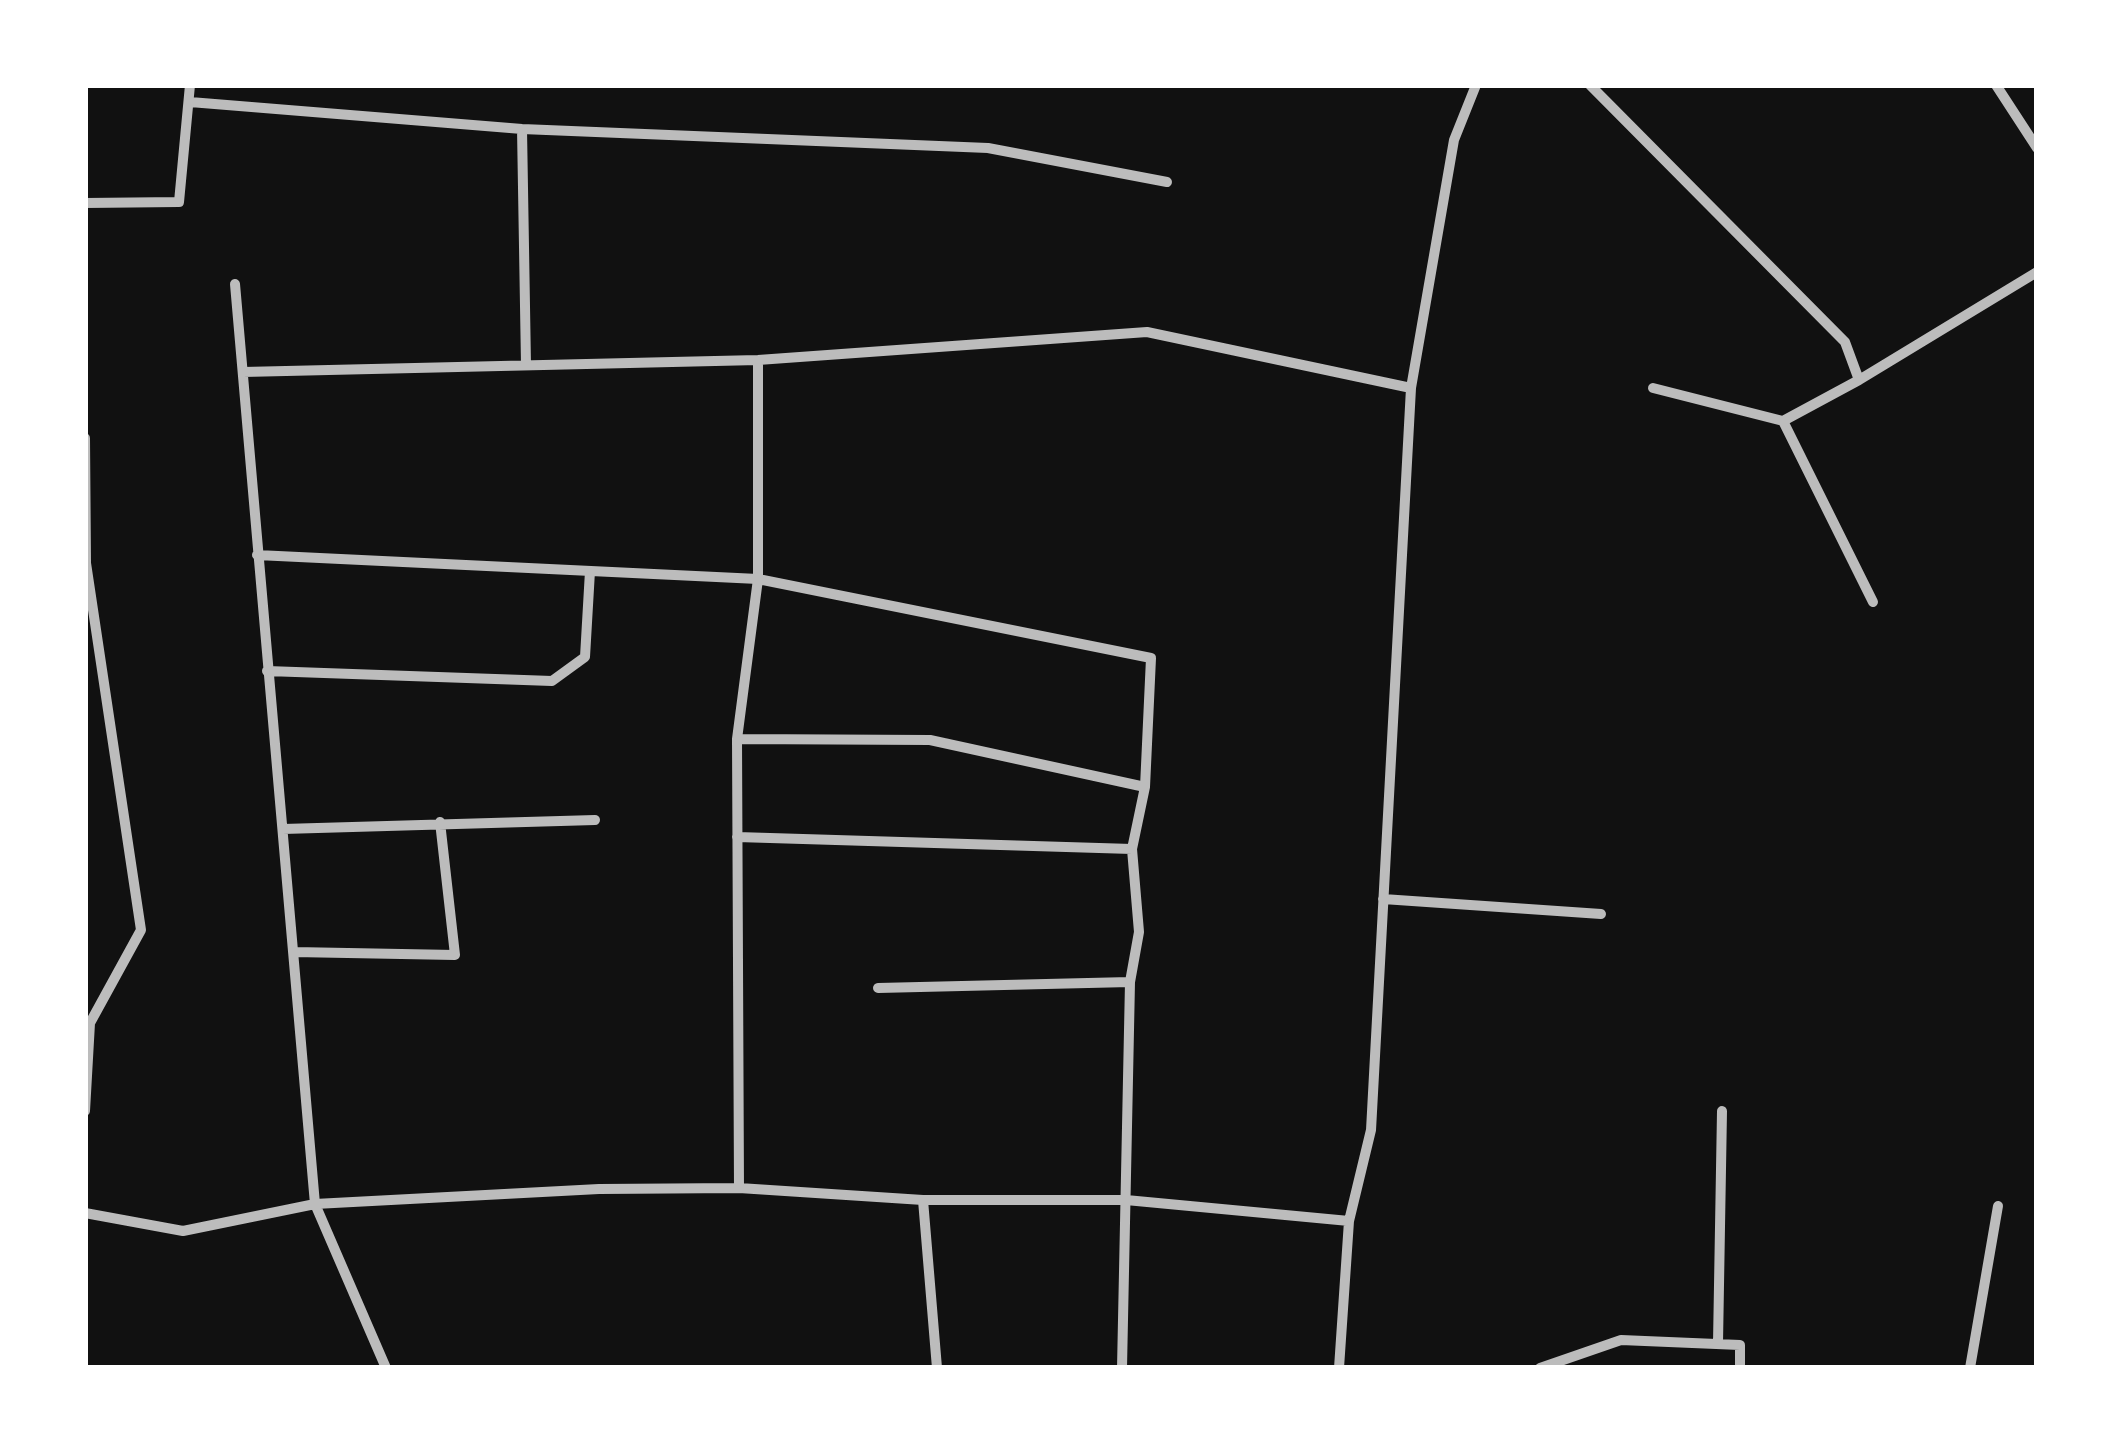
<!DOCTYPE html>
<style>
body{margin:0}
#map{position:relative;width:2122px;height:1453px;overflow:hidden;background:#111;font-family:Rubik,sans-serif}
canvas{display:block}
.frame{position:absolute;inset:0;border:88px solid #fff;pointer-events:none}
</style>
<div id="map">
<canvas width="2122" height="1453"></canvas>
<div class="frame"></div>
</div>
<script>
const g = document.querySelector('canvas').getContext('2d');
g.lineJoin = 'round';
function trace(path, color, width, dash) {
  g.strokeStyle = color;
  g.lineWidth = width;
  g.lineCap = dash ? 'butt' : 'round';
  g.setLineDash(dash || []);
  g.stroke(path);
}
trace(new Path2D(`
 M1590,85L1845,342L1859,380
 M1996,85L2037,148
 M190,102L522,129L988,148L1167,182
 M522,129L526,365
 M85,203L179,202L190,85
 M235,284L315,1204L386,1368
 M243,372L758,360L1147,332L1411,388
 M1653,388L1783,421L1859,380L2037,272
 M1783,421L1873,602
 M85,438L86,563L141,930L90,1023L85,1111
 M257,555L758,579L1151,658L1145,787L1132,849L1139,932L1130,982L1122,1368
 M267,671L552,681L585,657L590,571
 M737,739L930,740L1145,787
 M283,829L595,820
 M737,837L1132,849
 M1383,899L1601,914
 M294,952L455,955L440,822
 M878,988L1130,982
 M739,1188L737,739L758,579V360
 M923,1200L937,1368
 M85,1213L183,1231L315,1204L599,1189L739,1188L923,1200H1126L1349,1221
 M1718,1343L1722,1111
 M1339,1368L1349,1221L1371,1130L1411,388L1454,140L1476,85
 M1540,1368L1621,1340L1740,1345V1368
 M1970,1368L1998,1206`), '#bcbcbc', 10);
</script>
